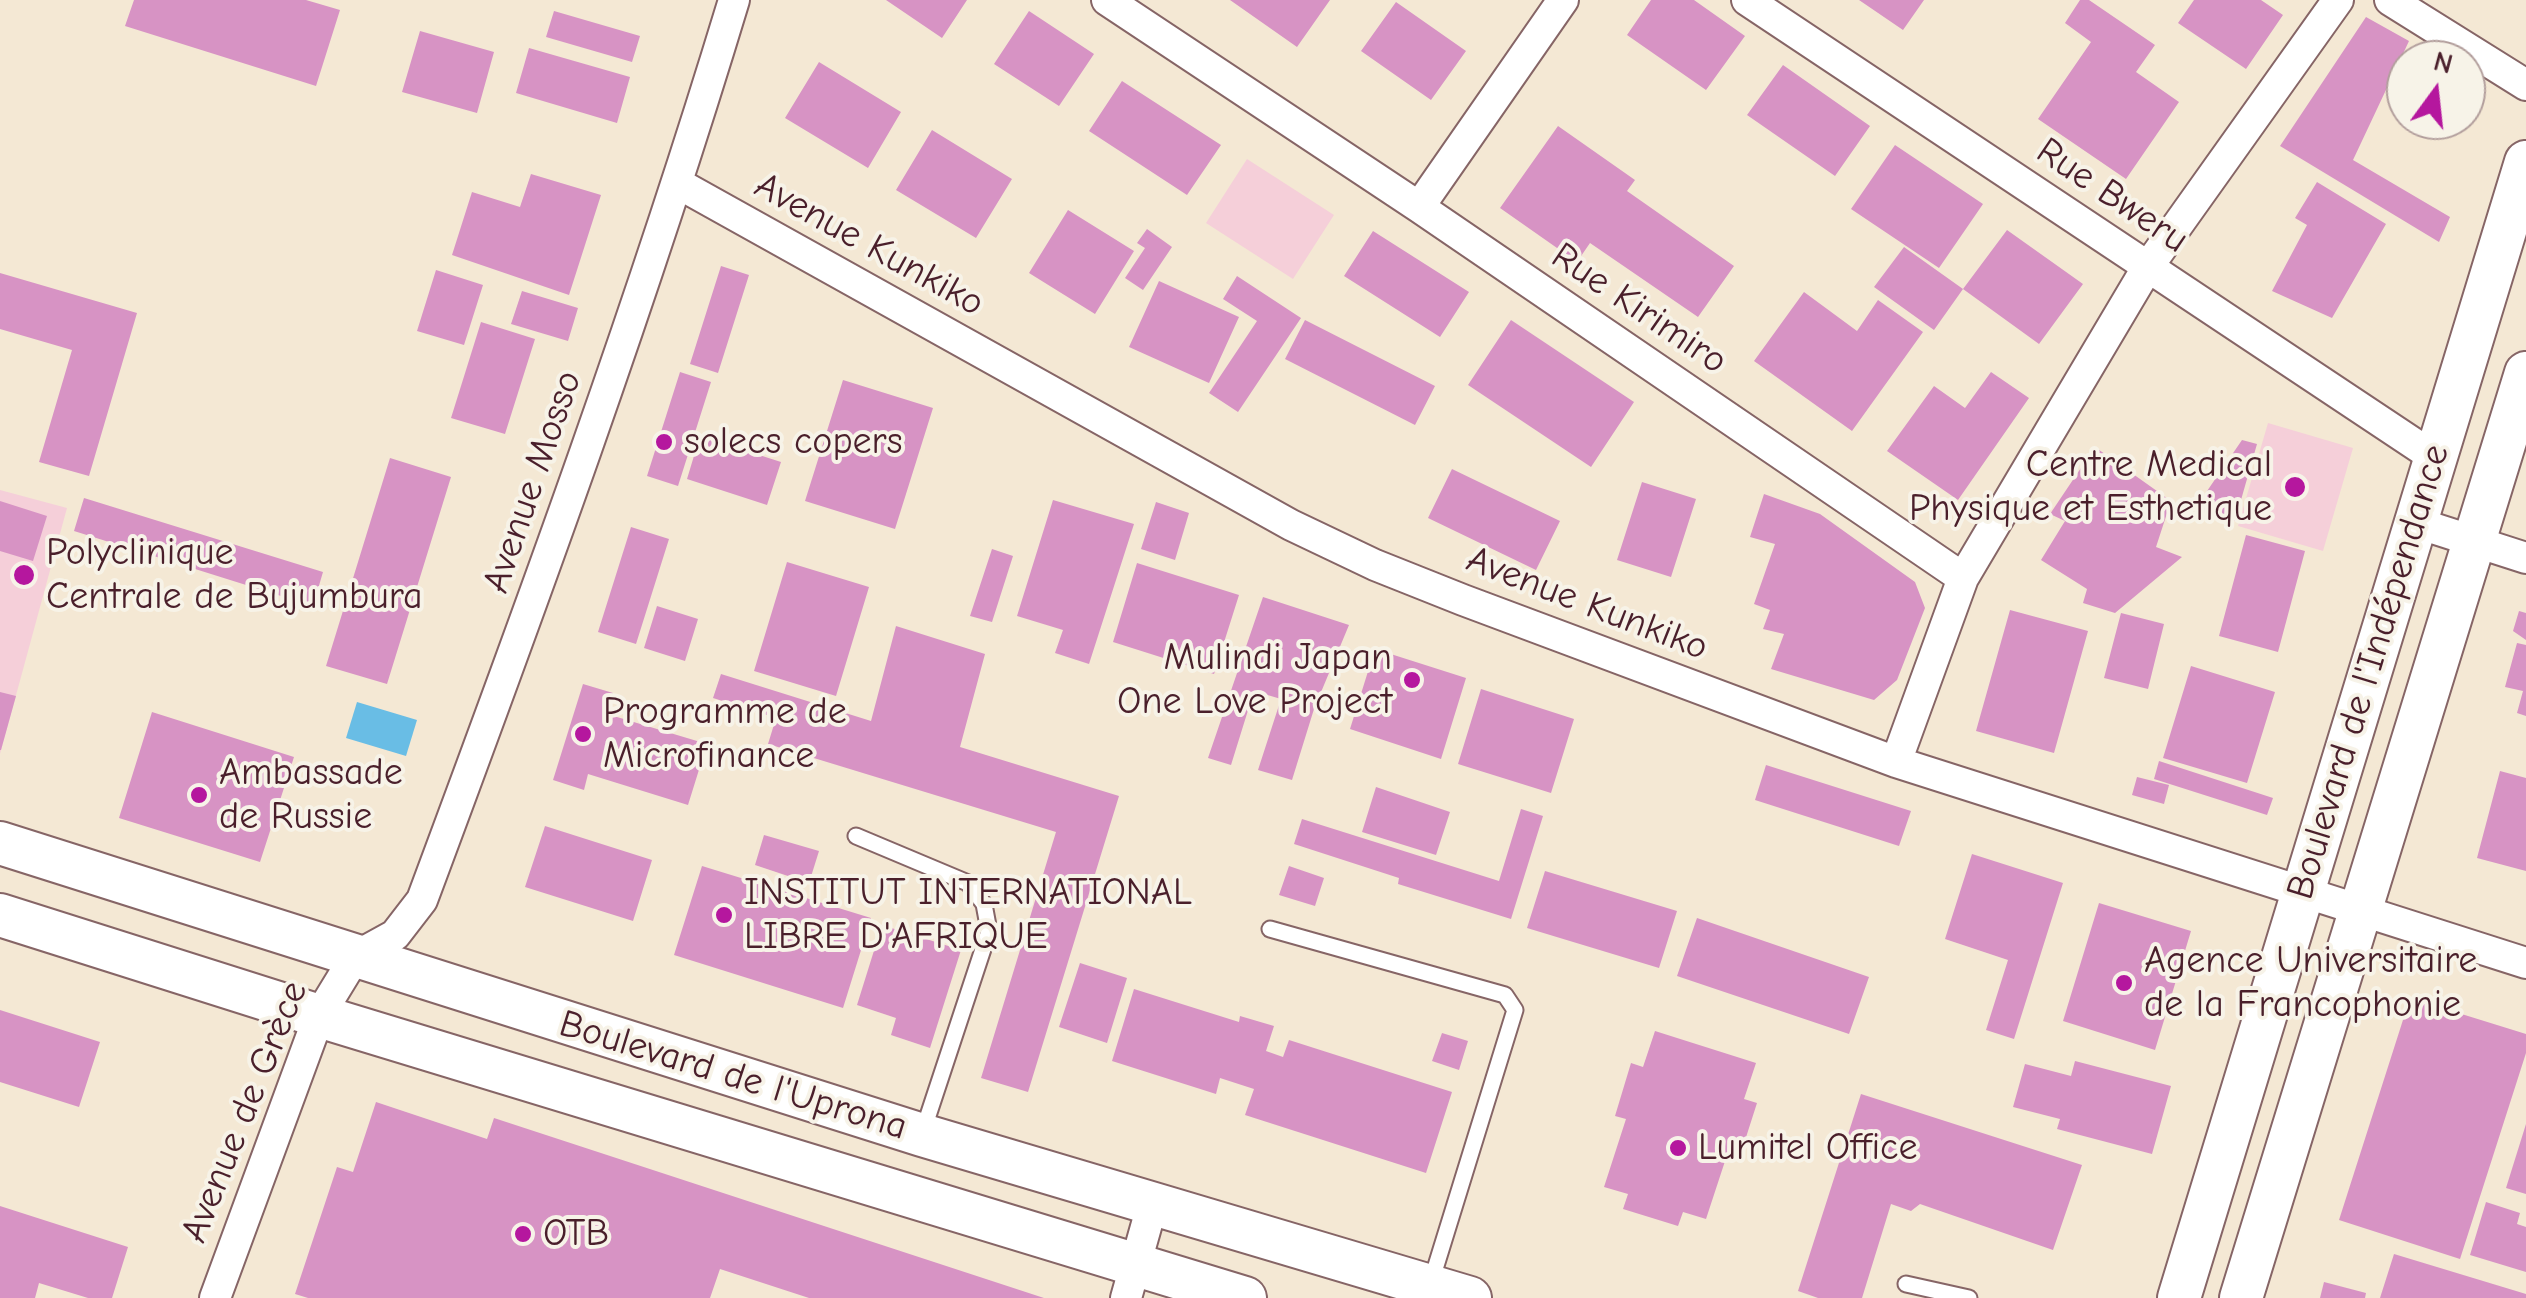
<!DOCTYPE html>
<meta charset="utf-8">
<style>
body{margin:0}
#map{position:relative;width:2526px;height:1298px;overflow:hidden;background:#f4e8d4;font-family:"Comic Neue",sans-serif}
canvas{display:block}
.north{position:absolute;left:2386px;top:40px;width:100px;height:100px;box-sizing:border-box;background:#f7f3e8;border:2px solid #b29e9c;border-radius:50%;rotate:15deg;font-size:28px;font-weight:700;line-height:40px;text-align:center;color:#4a1f2b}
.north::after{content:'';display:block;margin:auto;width:35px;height:45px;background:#b5179e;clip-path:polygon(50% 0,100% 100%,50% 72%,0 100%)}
</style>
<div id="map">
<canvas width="2526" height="1298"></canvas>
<div class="north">N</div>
</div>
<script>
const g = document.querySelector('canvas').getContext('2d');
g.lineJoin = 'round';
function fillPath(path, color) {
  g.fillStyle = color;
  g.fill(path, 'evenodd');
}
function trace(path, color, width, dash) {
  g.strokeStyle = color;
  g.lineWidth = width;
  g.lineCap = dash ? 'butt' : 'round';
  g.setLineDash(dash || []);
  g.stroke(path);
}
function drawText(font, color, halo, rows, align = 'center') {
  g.font = font + ' "Comic Neue",sans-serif';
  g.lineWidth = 8;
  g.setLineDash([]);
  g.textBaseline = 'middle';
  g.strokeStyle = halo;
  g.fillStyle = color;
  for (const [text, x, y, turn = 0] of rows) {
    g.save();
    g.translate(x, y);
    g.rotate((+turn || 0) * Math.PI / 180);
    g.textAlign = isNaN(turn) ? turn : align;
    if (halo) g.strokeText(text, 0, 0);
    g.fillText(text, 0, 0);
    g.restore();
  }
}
fillPath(new Path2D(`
 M1247,159L1334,215L1293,279L1206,223Z
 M2268,423L2353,448L2323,551L2238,526Z
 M0,490L67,508L0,754Z`), '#f5cfd9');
fillPath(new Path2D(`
 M357,702L417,720L406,756L346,738Z`), '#69bde5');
fillPath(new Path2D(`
 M134,0H306L340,10L316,86L125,26Z
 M886,0H967L942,38Z
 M1230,0H1330L1297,47Z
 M1651,0H1694L1745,36L1706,90L1627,35Z
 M1859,0H1924L1903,30Z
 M2080,0H2089L2155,45L2136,72L2179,102L2126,179L2038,119L2091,42L2065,23Z
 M2194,0H2261L2283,15L2246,69L2178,23Z
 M1396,2L1466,51L1431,100L1361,51Z
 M554,11L640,36L632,62L546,37Z
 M1029,11L1094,54L1059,106L994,64Z
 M2366,17L2409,41L2353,160L2450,217L2439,242L2280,146Z
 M420,31L494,52L477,113L402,92Z
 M529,48L630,77L617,123L516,93Z
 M819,62L901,112L868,168L785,118Z
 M1783,65L1870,126L1835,176L1747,115Z
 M1122,81L1221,145L1187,195L1089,131Z
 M1558,126L1635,180L1627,191L1734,266L1698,317L1590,243L1577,262L1500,208Z
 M932,130L1012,179L976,238L896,190Z
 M1895,145L1983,204L1939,268L1851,209Z
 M531,174L601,195L569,295L452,255L472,192L520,207Z
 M2317,182L2386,224L2332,318L2272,291L2307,225L2295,218Z
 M1068,210L1134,251L1095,314L1029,273Z
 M1147,229L1172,247L1143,290L1125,278L1145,248L1137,243Z
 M2007,230L2083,284L2039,344L1963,289Z
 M1373,231L1469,292L1440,337L1344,276Z
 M1904,247L1963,289L1934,330L1874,287Z
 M721,266L749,275L718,373L690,364Z
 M436,270L483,285L464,345L417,331Z
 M0,273L137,313L89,476L39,462L72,350L0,329Z
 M1237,276L1301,318L1238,412L1209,393L1257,321L1223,299Z
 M1159,281L1239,317L1209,383L1129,347Z
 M522,291L578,308L568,341L511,324Z
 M1804,292L1857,331L1878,300L1923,332L1852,431L1754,361Z
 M1305,320L1435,386L1415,425L1285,359Z
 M1511,320L1634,402L1591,467L1468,385Z
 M481,322L535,339L505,434L451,418Z
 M680,372L711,382L678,486L647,476Z
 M1991,372L2029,398L1958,500L1887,451L1934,386L1965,408Z
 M843,380L933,408L895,529L805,501Z
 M700,436L781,462L767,505L687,479Z
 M2242,440L2257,444L2235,521L2201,512L2205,494Z
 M2095,447L2171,501L2156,547L2182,557L2115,613L2083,603L2087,589L2041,560L2065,521L2050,514Z
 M390,458L451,477L387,684L326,666Z
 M1452,469L1560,521L1536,570L1428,518Z
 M1642,482L1696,499L1671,577L1617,560Z
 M1764,494L1820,514L1915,582L1925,608L1897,680L1874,700L1771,669L1784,634L1763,629L1770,610L1754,604L1775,544L1750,537Z
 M84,498L323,572L313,606L74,531Z
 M1053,500L1134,524L1089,664L1055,653L1063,630L1017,616Z
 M0,501L47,516L33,561L0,551Z
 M1156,502L1189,513L1175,560L1141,549Z
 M631,527L669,539L636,644L598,632Z
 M2246,535L2305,551L2278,652L2219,636Z
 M992,549L1013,556L992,622L970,616Z
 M787,562L869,587L836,696L754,671Z
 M1137,563L1239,595L1214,674L1113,642Z
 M1263,597L1349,625L1314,709L1292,780L1258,770L1281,699L1254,691L1231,765L1208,758Z
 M657,606L698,619L685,661L644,648Z
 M2010,610L2088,631L2054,753L1976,731Z
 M2519,611L2526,613V640L2513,631Z
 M2121,613L2164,624L2148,689L2104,678Z
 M896,626L985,654L960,747L1119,796L1028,1092L981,1078L1056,832L768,744L776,718L713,698L721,674L871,721Z
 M2517,643L2526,645V716L2517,713L2523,691L2505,687Z
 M1375,649L1466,678L1441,759L1350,729Z
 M2191,666L2275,692L2247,783L2163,758Z
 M583,684L613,693L607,714L707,744L688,805L588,774L584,790L553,780Z
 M1481,689L1574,719L1551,793L1458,764Z
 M0,692L16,696L1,750H0Z
 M152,712L294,757L260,862L119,818Z
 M2159,761L2273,798L2267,815L2154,779Z
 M1766,765L1911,811L1899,846L1755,800Z
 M2500,771L2526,778V871L2477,858Z
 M2137,777L2169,785L2164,804L2132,795Z
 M1376,787L1450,812L1436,855L1362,832Z
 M1521,809L1543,816L1511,919L1398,884L1399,878L1294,844L1302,819L1499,881Z
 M545,826L652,860L633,921L525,887Z
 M764,835L819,851L809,883L755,865Z
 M1972,854L2063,883L2014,1039L1986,1030L2008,960L1945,939Z
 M702,866L871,918L843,1008L674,955Z
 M1289,866L1324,878L1315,906L1279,895Z
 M1545,871L1677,911L1659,968L1527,928Z
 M2099,903L2191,931L2155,1050L2063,1021Z
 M1697,918L1869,977L1849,1034L1677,976Z
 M882,925L961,950L930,1048L891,1035L896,1018L857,1005Z
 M1080,963L1127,978L1107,1043L1059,1027Z
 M1134,989L1239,1022L1240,1016L1274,1026L1266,1051L1283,1057L1289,1040L1452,1092L1426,1173L1245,1115L1254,1089L1220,1078L1216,1094L1112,1061Z
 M2410,998L2526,1034V1053L2460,1259L2339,1220Z
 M0,1010L100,1042L79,1107L0,1082Z
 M1655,1031L1756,1063L1744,1099L1757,1103L1740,1156L1728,1152L1706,1219L1683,1212L1678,1226L1623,1209L1628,1194L1604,1187L1626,1119L1615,1116L1631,1063L1643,1067Z
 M1442,1033L1468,1041L1459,1070L1432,1061Z
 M2075,1061L2171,1086L2152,1154L2057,1129L2060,1119L2013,1107L2025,1064L2071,1076Z
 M1861,1094L2082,1165L2053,1250L1920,1204L1911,1211L1891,1204L1862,1298H1818L1798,1291Z
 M376,1102L487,1139L494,1118L1044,1298H809L720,1269L710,1298H308L295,1294L337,1167L353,1172Z
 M2526,1124V1194L2506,1188Z
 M2486,1202L2520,1213L2517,1224L2526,1227V1272L2470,1255Z
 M0,1206L128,1247L112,1298H88L39,1283L35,1298H0Z
 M2394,1254L2526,1294V1298H2380Z
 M2324,1282L2366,1293L2365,1298H2320Z`), '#d793c4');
const lane = new Path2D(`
 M856,836L968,883L984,904L989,931L923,1131
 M1270,929L1505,995L1515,1010L1431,1282
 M1906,1284L1969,1298`);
const street = new Path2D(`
 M1107,0L1419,207L1963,578L1896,762
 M1747,0L2434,457
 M2390,0L2526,85
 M679,184L1291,525L1375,565L1463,600L1896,762L2526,963
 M1419,207L1563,0
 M2414,522L2526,558
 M1963,578L2147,268L2338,0
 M215,1298L319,1016L355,957L395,935L422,900C533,602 642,304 734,0
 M1126,1298L1153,1202`);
const secondary = new Path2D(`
 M0,843L922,1135L1470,1298
 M0,915L319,1016L1245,1298
 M2179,1298L2526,162
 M2241,1298L2526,373`);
trace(lane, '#866566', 19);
trace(street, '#866566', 34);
trace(secondary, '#866566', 46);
trace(lane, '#fff', 15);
trace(street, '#fff', 30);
trace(secondary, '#fff', 42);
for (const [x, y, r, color] of [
 [664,442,10,"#b5179e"],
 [2295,487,12,"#b5179e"],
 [24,575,12,"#b5179e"],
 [1412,680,10,"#b5179e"],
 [583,734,10,"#b5179e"],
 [199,795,10,"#b5179e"],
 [724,915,10,"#b5179e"],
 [2124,983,10,"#b5179e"],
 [1678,1148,10,"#b5179e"],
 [523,1234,10,"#b5179e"]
]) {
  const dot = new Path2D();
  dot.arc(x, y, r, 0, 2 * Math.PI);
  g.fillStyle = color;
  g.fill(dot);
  trace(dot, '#f7f3e8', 4);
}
drawText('38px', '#4a1f2b', '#f7f3e8', [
 ["Rue Bweru",2112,196,34],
 ["Avenue Kunkiko",869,245,29],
 ["Rue Kirimiro",1639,309,34],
 ["Avenue Mosso",533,482,-71],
 ["Avenue Kunkiko",1587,604,21],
 ["Boulevard de l'Indépendance",2369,672,-73],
 ["Boulevard de l'Uprona",733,1076,17],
 ["Avenue de Grèce",245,1112,-68]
]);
drawText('38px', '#4a1f2b', '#f7f3e8', [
 ["solecs copers",684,442],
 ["Centre Medical",2272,465,"right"],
 ["Physique et Esthetique",2272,509,"right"],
 ["Polyclinique",46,553],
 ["Centrale de Bujumbura",46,597],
 ["Mulindi Japan",1392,658,"right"],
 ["One Love Project",1392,702,"right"],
 ["Programme de",603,712],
 ["Microfinance",603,756],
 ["Ambassade",219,773],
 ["de Russie",219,817],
 ["INSTITUT INTERNATIONAL",744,893],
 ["LIBRE D'AFRIQUE",744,937],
 ["Agence Universitaire",2144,961],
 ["de la Francophonie",2144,1005],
 ["Lumitel Office",1698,1148],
 ["OTB",543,1234]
], 'left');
</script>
